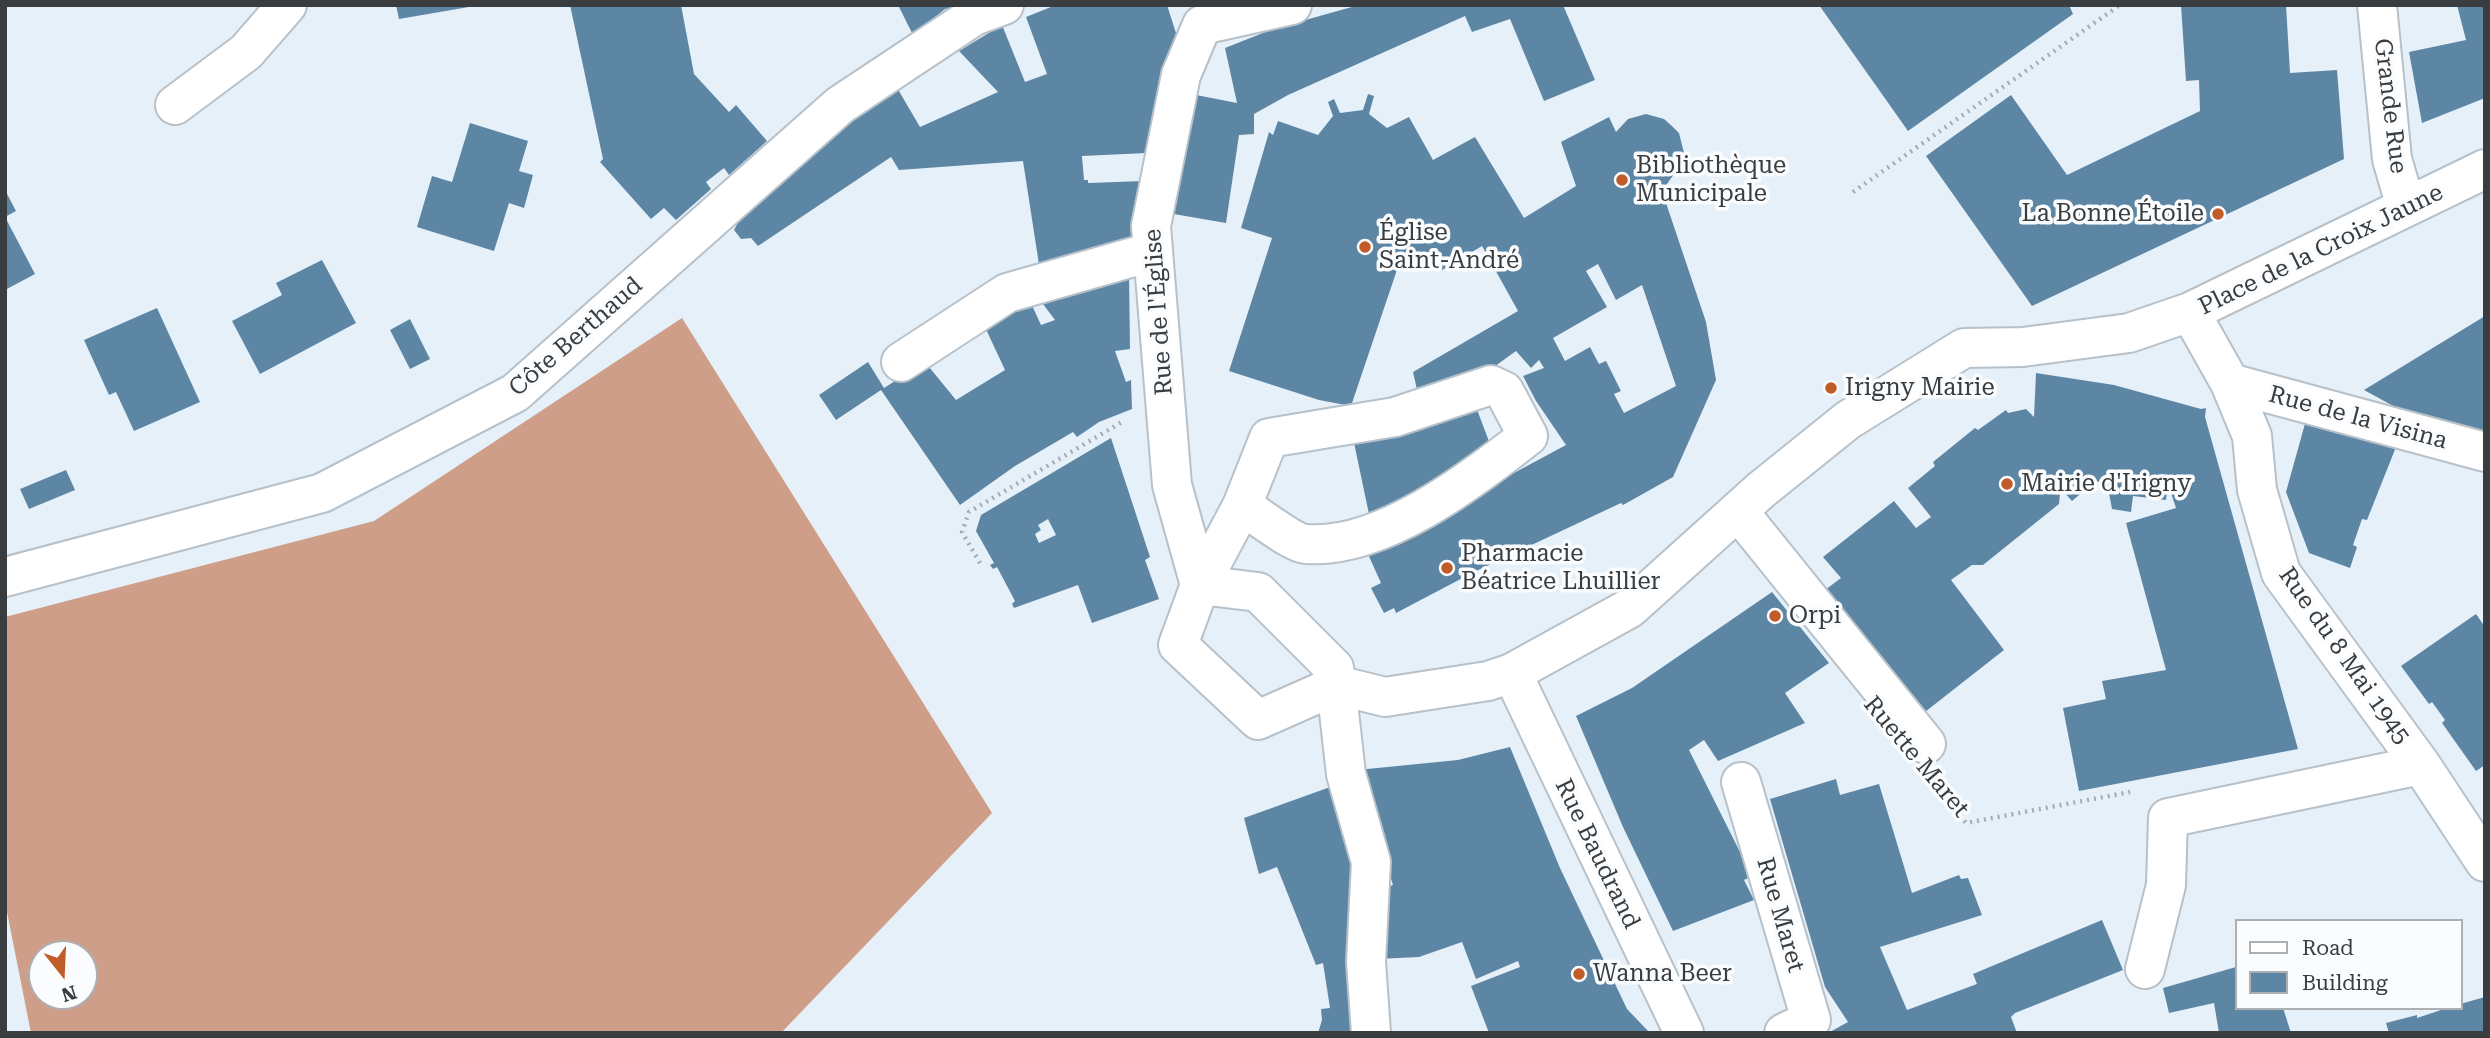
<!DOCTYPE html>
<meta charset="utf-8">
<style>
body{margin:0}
#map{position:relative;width:2490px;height:1038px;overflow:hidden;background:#e6f0f9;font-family:"Roboto Serif",serif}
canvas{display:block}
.frame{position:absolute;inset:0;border:7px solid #393d40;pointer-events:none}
.legend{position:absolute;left:2235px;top:919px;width:228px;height:91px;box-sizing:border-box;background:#fafcfe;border:2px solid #adb0b2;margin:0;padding:9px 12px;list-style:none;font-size:21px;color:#393d40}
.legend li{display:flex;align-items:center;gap:14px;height:35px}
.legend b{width:35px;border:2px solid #adb0b2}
.north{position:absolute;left:28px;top:940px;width:70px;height:70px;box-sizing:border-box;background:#fafcfe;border:2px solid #adb0b2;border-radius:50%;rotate:162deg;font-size:19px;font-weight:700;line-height:28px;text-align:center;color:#393d40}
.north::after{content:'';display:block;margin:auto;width:24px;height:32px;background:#c05c28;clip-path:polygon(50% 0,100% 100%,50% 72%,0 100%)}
</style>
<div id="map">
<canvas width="2490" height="1038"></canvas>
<div class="frame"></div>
<ul class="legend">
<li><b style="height:9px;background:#fff"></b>Road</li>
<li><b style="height:19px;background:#5d86a5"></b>Building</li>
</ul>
<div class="north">N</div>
</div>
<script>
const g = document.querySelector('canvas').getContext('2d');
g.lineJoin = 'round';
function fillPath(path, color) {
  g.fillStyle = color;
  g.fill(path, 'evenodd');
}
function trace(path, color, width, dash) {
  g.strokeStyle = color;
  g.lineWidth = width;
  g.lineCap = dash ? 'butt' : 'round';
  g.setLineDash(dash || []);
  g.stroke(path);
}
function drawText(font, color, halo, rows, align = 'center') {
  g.font = font + ' "Roboto Serif",serif';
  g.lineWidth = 7;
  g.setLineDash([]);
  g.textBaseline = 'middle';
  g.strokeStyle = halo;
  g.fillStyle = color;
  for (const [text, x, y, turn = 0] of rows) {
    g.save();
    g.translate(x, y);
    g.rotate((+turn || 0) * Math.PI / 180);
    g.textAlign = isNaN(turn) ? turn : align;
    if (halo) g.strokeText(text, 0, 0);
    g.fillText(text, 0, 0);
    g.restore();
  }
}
fillPath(new Path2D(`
 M682,318L992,813L781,1033H31L5,902V617L374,521ZM42,954H84V996H42Z`), '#cf9e88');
fillPath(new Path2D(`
 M396,5H469V7L399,19Z
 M570,5H681L694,74L729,112L736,105L767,141L729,175L724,168L706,182L711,189L676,220L664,208L651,219L600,162L603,159Z
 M898,5H959V7L945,9L913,35Z
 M1056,5H1167L1176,33L1147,153L1082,156L1084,180H1088V183L1144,181L1136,245L1040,271L1023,161L899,170L891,157L758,246L751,238L741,239L734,230L740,219L863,110L896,86L920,127L998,92L959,51L1002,25L1025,82L1047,74L1026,17Z
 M1359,5H1563L1595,80L1544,101L1510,19L1472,32L1465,16L1288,95L1254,114V134L1239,135L1226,223L1168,213L1191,94L1237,103L1225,48L1273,29Z
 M1819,5H2069L2073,14L1908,131Z
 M2181,5H2286L2290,73L2337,70L2344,159L2032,306L1926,156L2011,95L2067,175L2200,111L2199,80L2186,81Z
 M2457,5H2485V98L2422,123L2409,52L2466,40Z
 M1368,94L1374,96L1369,114L1387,128L1409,117L1433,160L1475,137L1524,218L1576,186L1561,142L1609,117L1616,132L1628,119L1646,114L1664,119L1673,127L1679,133L1684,153L1679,167L1662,191L1706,322L1716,380L1673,477L1623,505L1621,503L1474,572L1396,613L1394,608L1384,613L1371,588L1381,583L1367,552L1566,445L1536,401L1523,376L1544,368L1539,360L1531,368L1516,351L1487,372L1420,403L1413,372L1518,311L1482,246L1442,270L1402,255L1351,406L1319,400L1229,371L1272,238L1241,228L1269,132L1273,135L1278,121L1318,135L1333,116L1328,102L1334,99L1340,113L1363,110ZM1598,264L1616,300L1642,285L1676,386L1624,413L1614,394L1621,391L1606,361L1599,364L1590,347L1565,361L1553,338L1607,307L1586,271Z
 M470,123L528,141L519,171L533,175L524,208L509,203L494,251L417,227L432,176L452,182Z
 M5,190L16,211L5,217Z
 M5,217L35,274L5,290Z
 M322,260L356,323L260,374L232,321L282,295L276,283Z
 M1129,274L1130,349L1115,351L1126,382L1131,380L1132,409L1099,422L1077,437L1073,432L1015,466L960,505L881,390L836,420L819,395L868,362L884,388L925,362L956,400L1005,370L984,325L1030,301L1041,325L1055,320L1037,296Z
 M157,308L200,402L134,431L116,392L109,395L84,340Z
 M2485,316V435L2406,413L2364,390Z
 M410,319L430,359L410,369L390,330Z
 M2036,373L2114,385L2201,409L2206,408L2205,417L2298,749L2079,791L2063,708L2106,699L2102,681L2166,670L2126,523L2176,508L2168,484L2166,500L2133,496L2131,512L2112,509L2107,483L2078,479L2085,490L2072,501L2063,491L2060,493L2059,504L1983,565H1972L1951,580L2004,650L1916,719L1817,596L1841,578L1823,557L1894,501L1916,528L1931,517L1908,488L1935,466L1933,462L1975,428L1978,430L2006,410L2008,413L2026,409L2034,417Z
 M1473,399L1490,444L1480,461L1370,519L1353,438Z
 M2306,420L2396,447L2367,520L2362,519L2353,545L2357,547L2350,568L2309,553L2286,492Z
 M1111,438L1150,557L1145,560L1159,599L1092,623L1078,585L1014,608L1012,604L1015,601L997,567L993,569L990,565L994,563L976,531L981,515ZM1048,519L1056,535L1039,543L1035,534L1041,530L1038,525Z
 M66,470L75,490L29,509L20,489Z
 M1772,592L1829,663L1785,693L1805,723L1718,761L1704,740L1689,750L1752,876L1744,880L1754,900L1673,931L1623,827L1576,716L1632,688Z
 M2476,614L2485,627V765L2476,771L2442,723L2445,720L2432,702L2429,704L2401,666Z
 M1510,747L1560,868L1627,1009L1650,1033H1489L1471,986L1520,967L1518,961L1476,979L1462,942L1419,957L1377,959L1379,890L1393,885L1357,770L1458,760Z
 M1836,779L1840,795L1879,784L1912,893L1959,875L1961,879L1968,878L1982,915L1880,947L1907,1010L1977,984L1973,974L2102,920L2123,970L2015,1013L2011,1017L2017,1033H1828L1848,1022L1825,987L1770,799Z
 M1333,786L1358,839L1362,1033H1318L1322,1020L1321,1009L1330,1008L1323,963L1316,965L1277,867L1259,874L1244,818Z
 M2236,967V1008H2283L2291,1033H2219L2214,1003L2169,1013L2163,988Z
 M2485,997V1033H2389L2386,1023L2417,1015V1018L2447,1008H2460V1004Z`), '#5d86a5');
const minor = new Path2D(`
 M2377,5L2392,159L2406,207
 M1202,25L1292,5
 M175,105L246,52L287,5
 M2190,312L2230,383L2252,436L2257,490L2281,573L2421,765L2485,862
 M901,362L1007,293L1151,252
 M2230,383L2485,452
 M1242,506L1269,438L1395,417L1491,385L1504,391L1528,436C1472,480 1381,550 1306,544C1292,543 1256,514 1242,506L1200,585L1178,645L1258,720L1337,685L1385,697L1488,681L1512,673L1630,608L1761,490L1848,420L1964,348L2023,347L2129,333L2190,312L2485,169
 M1738,511L1926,744
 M5,577L322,493L515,393L840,105L974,16L1004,5
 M1200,585L1172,485L1151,226L1181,75L1202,25
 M1200,585L1258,592L1334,668L1346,774L1371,862L1366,962L1371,1033
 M1512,673L1684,1033
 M1741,782L1811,1020L1784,1033
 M2145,969L2166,885L2168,818L2421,765`);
trace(minor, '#b7c1c9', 42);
trace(new Path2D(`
 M1853,192L2120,5
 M980,563L962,532L969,512L1122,422
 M1938,788L1966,823L2130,792`), '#a4acb3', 4.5, [2, 5]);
trace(minor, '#fff', 38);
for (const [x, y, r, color] of [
 [1622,180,7,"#c05c28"],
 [2218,214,7,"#c05c28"],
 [1365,247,7,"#c05c28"],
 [1831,388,7,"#c05c28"],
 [2007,484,7,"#c05c28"],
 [1447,568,7,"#c05c28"],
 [1775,616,7,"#c05c28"],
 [1579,974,7,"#c05c28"]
]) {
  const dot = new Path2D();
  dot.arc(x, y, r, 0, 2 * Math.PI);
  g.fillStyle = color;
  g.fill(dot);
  trace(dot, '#fafcfe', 2.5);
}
drawText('24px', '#393d40', '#fafcfe', [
 ["Grande Rue",2390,106,83],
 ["Place de la Croix Jaune",2321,250,-26],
 ["Rue de l'Église",1159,312,-94],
 ["Côte Berthaud",576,337,-41],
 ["Rue de la Visina",2358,418,15],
 ["Rue du 8 Mai 1945",2344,656,55],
 ["Ruette Maret",1916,757,50],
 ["Rue Baudrand",1597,854,64],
 ["Rue Maret",1780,915,74]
]);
drawText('24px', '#393d40', '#fafcfe', [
 ["Bibliothèque",1636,166],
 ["Municipale",1636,194],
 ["La Bonne Étoile",2204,214,"right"],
 ["Église",1379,233],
 ["Saint-André",1379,261],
 ["Irigny Mairie",1845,388],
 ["Mairie d'Irigny",2021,484],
 ["Pharmacie",1461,554],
 ["Béatrice Lhuillier",1461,582],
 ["Orpi",1789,616],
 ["Wanna Beer",1593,974]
], 'left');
</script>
